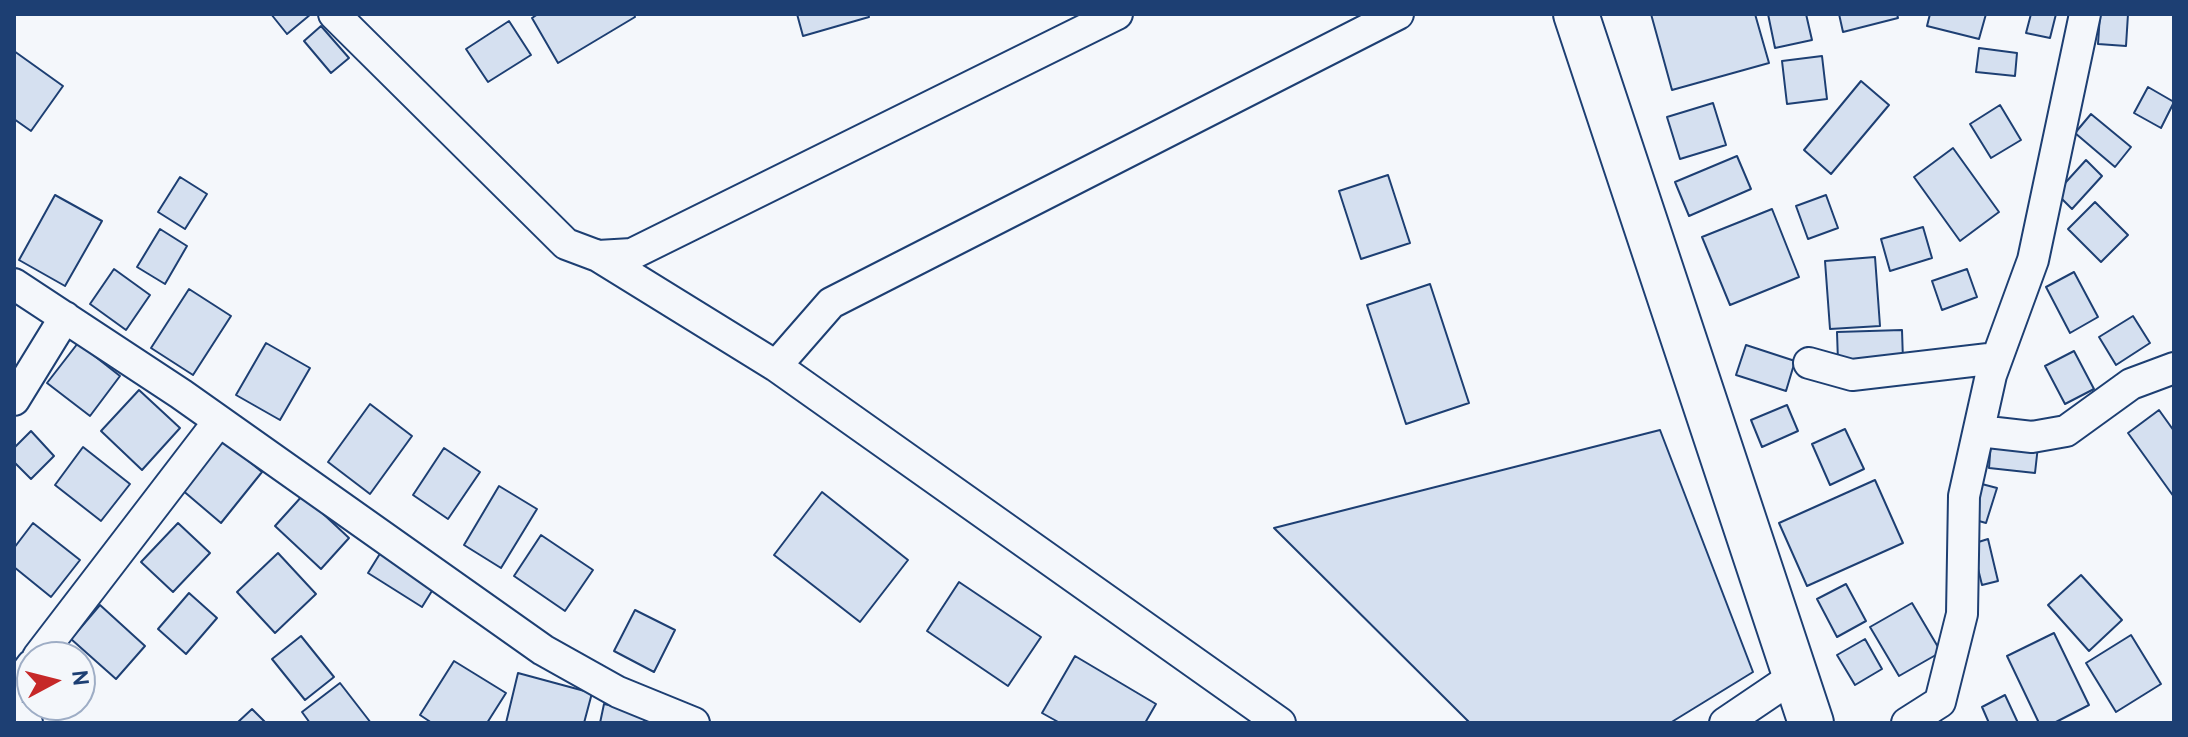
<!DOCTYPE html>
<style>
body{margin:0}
#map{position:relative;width:2188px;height:737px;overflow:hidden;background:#f4f7fb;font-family:Overpass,sans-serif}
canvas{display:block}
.frame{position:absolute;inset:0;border:16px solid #1d3f73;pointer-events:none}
.north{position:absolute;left:16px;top:641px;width:80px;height:80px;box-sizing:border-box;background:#f4f7fb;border:2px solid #9eadc5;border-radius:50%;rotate:83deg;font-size:22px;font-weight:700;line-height:32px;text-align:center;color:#1d3f73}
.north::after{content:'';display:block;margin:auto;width:28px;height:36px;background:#c62828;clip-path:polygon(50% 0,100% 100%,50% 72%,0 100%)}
</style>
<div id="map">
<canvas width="2188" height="737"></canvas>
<div class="frame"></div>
<div class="north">N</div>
</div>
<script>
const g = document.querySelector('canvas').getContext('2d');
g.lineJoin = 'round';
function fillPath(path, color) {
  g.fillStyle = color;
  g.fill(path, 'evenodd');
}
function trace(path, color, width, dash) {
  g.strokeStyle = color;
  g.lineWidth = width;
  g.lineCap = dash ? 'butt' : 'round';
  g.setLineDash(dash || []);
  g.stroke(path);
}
const building = new Path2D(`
 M271,14H311L287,34Z
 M538,14H634L635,17L558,63L532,18Z
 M797,14H868L869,17L803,36Z
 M1651,14H1755L1769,63L1672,90Z
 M1768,14H1806L1812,40L1775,48Z
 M1839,14H1897L1898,18L1843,32Z
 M1930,14H1986L1979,39L1927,26Z
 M2031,14H2056L2050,38L2026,33Z
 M2100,14H2128L2126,46L2098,44Z
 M509,21L531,55L488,82L466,49Z
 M321,26L349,58L331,73L304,41Z
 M1979,48L2017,53L2015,76L1976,72Z
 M14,51L63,86L31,131L14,119Z
 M1822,56L1827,99L1787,104L1782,61Z
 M1861,81L1889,105L1831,174L1804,150Z
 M2148,87L2174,102L2161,128L2134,113Z
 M1713,103L1726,145L1680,159L1667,117Z
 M2000,105L2021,140L1991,158L1970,124Z
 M2091,114L2131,147L2115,167L2075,133Z
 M1953,148L1999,212L1960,241L1914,177Z
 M1737,156L1751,189L1689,216L1675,182Z
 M2086,160L2102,176L2072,209L2056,193Z
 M1388,175L1410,243L1361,259L1339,191Z
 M180,177L207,194L185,229L158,212Z
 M55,195L102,221L65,286L19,260Z
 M1826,195L1838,228L1808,239L1796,206Z
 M2095,202L2128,235L2101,262L2068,229Z
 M1772,209L1799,277L1730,305L1702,237Z
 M1923,227L1932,258L1890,271L1881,239Z
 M160,229L187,246L165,284L137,267Z
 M1875,257L1880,326L1830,329L1825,261Z
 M114,269L150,295L126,330L90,304Z
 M1967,269L1977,297L1942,310L1932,281Z
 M2074,272L2098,317L2070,333L2046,287Z
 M1430,284L1469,403L1406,424L1367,305Z
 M189,289L231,316L193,375L151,348Z
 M2133,316L2150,343L2116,365L2099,337Z
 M1902,330L1903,361L1838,362L1837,332Z
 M78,343L120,376L90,416L47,383Z
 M266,343L310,368L280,420L236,395Z
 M1746,345L1795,361L1786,391L1736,375Z
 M2074,351L2094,389L2065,404L2045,366Z
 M139,390L180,428L142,470L101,431Z
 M370,404L412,436L370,494L328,462Z
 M1787,405L1798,431L1762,447L1751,420Z
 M2159,410L2174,431V497L2128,433Z
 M1845,429L1864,469L1830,485L1812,444Z
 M1660,430L1753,672L1670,723H1470L1274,528Z
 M31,431L54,456L31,479L14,462V448Z
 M221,438L262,472L221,523L181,489Z
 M1991,441L2038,446L2035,473L1989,468Z
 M83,447L130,484L101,521L55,485Z
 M444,448L480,472L448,519L413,495Z
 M1875,480L1903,543L1807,586L1779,523Z
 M1978,483L1997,488L1986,523L1968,518Z
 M499,486L537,509L501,568L464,545Z
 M822,492L908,560L860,622L774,555Z
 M303,495L349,538L321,569L275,526Z
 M33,523L80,560L51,597L14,567V548Z
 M178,523L210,553L173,592L141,562Z
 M541,535L593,570L565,611L514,576Z
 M1988,539L1998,581L1982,585L1972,544Z
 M381,552L435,586L422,607L368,573Z
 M278,553L316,594L275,633L237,592Z
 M2081,575L2122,620L2089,651L2048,605Z
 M959,582L1041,637L1008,686L927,631Z
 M1846,584L1866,621L1837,637L1817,599Z
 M189,593L217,618L186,654L158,629Z
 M1912,603L1941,652L1899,676L1870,627Z
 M100,605L145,646L116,679L71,639Z
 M635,610L675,630L654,672L614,651Z
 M2054,633L2089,705L2054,723H2039L2007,656Z
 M2131,635L2161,684L2116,712L2086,663Z
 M301,636L334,677L305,700L272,659Z
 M1865,639L1882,669L1855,685L1837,655Z
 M1075,656L1156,704L1145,723H1060L1042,713Z
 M454,661L506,693L487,723H432L420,715Z
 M518,673L592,693L584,723H506Z
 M340,683L371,723H310L302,712Z
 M2005,695L2018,723H1989L1982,707Z
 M604,704L646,713L644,723H600Z
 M252,709L266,723H237Z`);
fillPath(building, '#d5e0f0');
trace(building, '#1d3f73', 2);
const minor = new Path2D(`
 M334,14L566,244L598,256L776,366L1280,723
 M598,256L632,254L1117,14
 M14,284L181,394L543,650L618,692L694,723
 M1809,363L1852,375L1997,358
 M776,366L831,303L1398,14
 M14,400L65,317
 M1979,431L2032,437L2066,431L2131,384L2174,368
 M38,657L219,421
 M14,689L32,665
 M14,715L27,723
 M1725,723L1796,675
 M1907,723L1940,702L1962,614L1964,496L1991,375L2033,260L2085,14`);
const trunk = new Path2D(`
 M1576,14L1811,723`);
trace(minor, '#1d3f73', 34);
trace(trunk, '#1d3f73', 48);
trace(minor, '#f4f7fb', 30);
trace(trunk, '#f4f7fb', 44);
</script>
